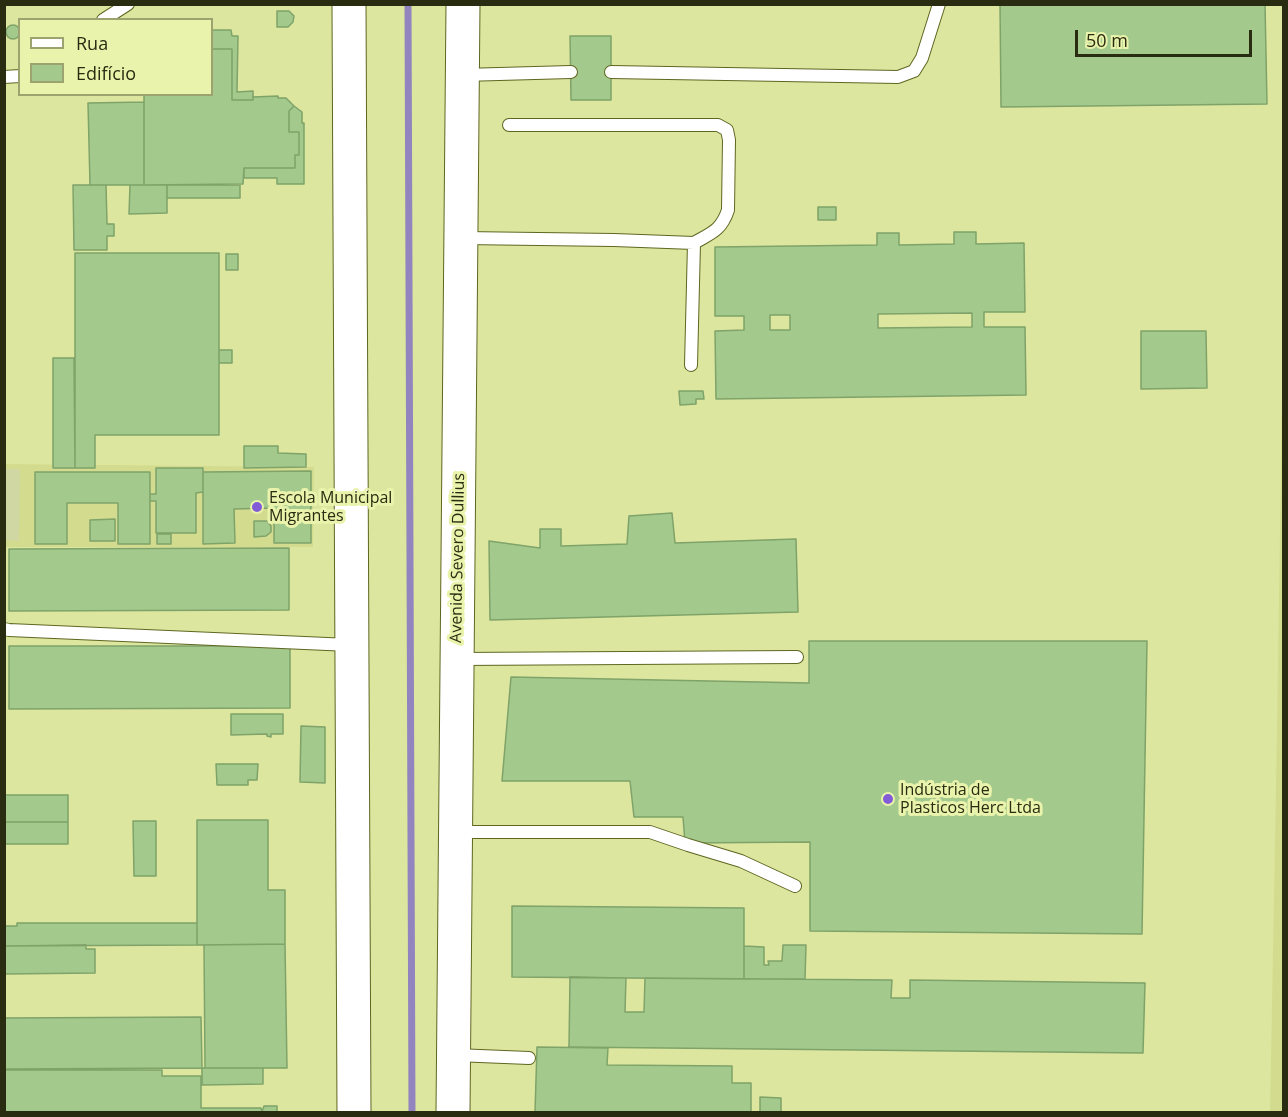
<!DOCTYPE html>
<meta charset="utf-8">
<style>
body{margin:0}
#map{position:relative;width:1288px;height:1117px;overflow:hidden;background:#dde69f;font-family:"Open Sans",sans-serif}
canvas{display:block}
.frame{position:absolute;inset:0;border:6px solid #292c10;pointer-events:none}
.legend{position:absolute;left:18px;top:18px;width:195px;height:78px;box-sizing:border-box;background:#eaf3ac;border:2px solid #9da36e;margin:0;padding:8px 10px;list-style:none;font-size:18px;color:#292c10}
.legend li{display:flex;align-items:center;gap:12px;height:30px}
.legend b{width:30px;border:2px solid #9da36e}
.scale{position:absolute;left:1075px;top:30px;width:177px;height:27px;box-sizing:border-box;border:3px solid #292c10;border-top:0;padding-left:8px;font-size:18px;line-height:21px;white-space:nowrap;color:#292c10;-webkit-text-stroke:4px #eaf3ac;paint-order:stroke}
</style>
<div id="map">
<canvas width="1288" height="1117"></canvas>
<div class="frame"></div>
<ul class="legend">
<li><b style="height:8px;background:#fff"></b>Rua</li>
<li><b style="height:16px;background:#a3c98d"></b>Edifício</li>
</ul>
<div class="scale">50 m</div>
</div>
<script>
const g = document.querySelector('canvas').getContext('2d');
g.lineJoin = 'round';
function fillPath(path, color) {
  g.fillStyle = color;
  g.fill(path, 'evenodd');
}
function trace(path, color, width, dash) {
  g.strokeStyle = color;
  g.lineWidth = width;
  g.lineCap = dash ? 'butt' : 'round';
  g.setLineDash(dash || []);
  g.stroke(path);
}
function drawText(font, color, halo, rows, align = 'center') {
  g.font = font + ' "Open Sans",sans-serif';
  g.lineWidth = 6;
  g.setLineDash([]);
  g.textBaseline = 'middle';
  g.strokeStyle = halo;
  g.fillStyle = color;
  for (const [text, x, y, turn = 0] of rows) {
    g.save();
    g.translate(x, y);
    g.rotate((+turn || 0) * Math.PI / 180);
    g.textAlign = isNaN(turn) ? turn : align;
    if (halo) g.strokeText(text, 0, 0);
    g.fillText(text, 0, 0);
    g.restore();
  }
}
fillPath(new Path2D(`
 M1283,325L1284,1112H1270L1277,731Z
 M5,464L314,467L313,547H5Z`), '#d3dc8e');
fillPath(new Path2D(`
 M5,469H20L19,541L5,540Z`), '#d0d7a2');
trace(new Path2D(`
 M408,4L412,1112`), '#9284be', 7);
const building = new Path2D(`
 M1000,4H1265L1267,104L1001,107Z
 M277,11H289L294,16L293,22L288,27H277Z
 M6 32a7 7 0 1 1 14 0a7 7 0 1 1-14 0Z
 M212,30H231L232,36H238L237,92L253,91V100H232V49H212Z
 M570,36H611V100H571Z
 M212,49H232V100H253V97L278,96V98H286L294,106L289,111V132H299V155H295V168H244L243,184L144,185V94H212Z
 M144,102V185H90L88,103Z
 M294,106L302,112V123H304V184H277V178H244V168H295V155H299V132H289V111Z
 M73,185H106L107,224H114V236H107V250H74Z
 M130,185H167V213L129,214Z
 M167,185H240V198H167Z
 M818,207H836V220H818Z
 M954,232H976V244L1024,243L1025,312H984V327H1025L1026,395L716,399L715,331L744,330V316H715V247L877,245V233H899V245L954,244ZM972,313V327L878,328V314ZM770,315H790V330H770Z
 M75,253H219V435H95V468H75Z
 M226,254H238V270H226Z
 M1141,331H1206L1207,388L1141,389Z
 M219,350H232V363H219Z
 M53,358H74L75,468H53Z
 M679,391H703L704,399H696V404L680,405Z
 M244,446H278V453L306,454V467L244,468Z
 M156,468H203V492L196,493V533H156V501H150V494H156Z
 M311,471V543H274V508L234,509L235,543L203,544V472Z
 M35,472H150V544H118V503H67V544H35Z
 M672,513L675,543L796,539L798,612L490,620L489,541L540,548V529H561V546L627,544L629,516Z
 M115,519V541H90V520Z
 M254,521H267L271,526V532L266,536L254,537Z
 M157,534H171V544H157Z
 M289,548V610L9,611V549Z
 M809,641H1147L1142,934L810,931V842L685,843L683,817H634L630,781H502L511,677L809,683Z
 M9,646H290V708L9,709Z
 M231,714H283V734H271V737L267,736V734L231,735Z
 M301,726L325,727V783L300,782Z
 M216,764H258L257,780H248V785H217Z
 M4,795H68V822H4Z
 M197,820H268V890H285V944L197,945Z
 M133,821H156V876H134Z
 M4,822H68V844H4Z
 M512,906L744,908V979L512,977Z
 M17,923H197V945L4,946V926H17Z
 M285,944L287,1068H205L204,945Z
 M86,945V949H95V973L4,974V946Z
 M783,945H806L805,979H744V946L764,947V965H769L768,961H782Z
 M570,977L626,978L625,1012H644L645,978L892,980L891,998H910V980L1145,983L1143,1053L569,1047Z
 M201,1017L202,1068L4,1069V1018Z
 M537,1047L608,1048L607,1065L732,1066V1083H751V1112H535Z
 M202,1068H263V1084L202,1085Z
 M4,1070H162V1076H201V1108H261L262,1112H4Z
 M760,1097L781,1098V1112H760Z
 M264,1106H277V1112H262Z`);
fillPath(building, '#a3c98d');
trace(building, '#7fa369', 1.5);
const service = new Path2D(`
 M103,20L128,4
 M611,72L898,77L914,71L922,58L939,4
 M463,75L571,72
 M4,77L20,76
 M509,125H718L727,130L729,140L728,210C721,231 711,233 694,243
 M463,238L614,240L694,243L691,365
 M4,629L9,630L350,645
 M458,659L797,657
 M457,832H650L688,845L741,861L795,886
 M455,1055L529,1058`);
const secondary = new Path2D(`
 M349,4L354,1112
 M453,1112L463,4`);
trace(service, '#5f6621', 14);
trace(secondary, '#5f6621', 35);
trace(service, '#fff', 12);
trace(secondary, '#fff', 33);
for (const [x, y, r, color] of [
 [257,507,6,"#825cd6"],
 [888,799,6,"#825cd6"]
]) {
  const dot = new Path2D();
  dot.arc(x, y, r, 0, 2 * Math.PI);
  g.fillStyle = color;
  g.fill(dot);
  trace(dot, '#eaf3ac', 2);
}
drawText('16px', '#292c10', '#eaf3ac', [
 ["Escola Municipal",269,498],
 ["Migrantes",269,516],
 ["Indústria de",900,790],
 ["Plasticos Herc Ltda",900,808]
], 'left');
drawText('16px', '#292c10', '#eaf3ac', [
 ["Avenida Severo Dullius",458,558,-89]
]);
</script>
